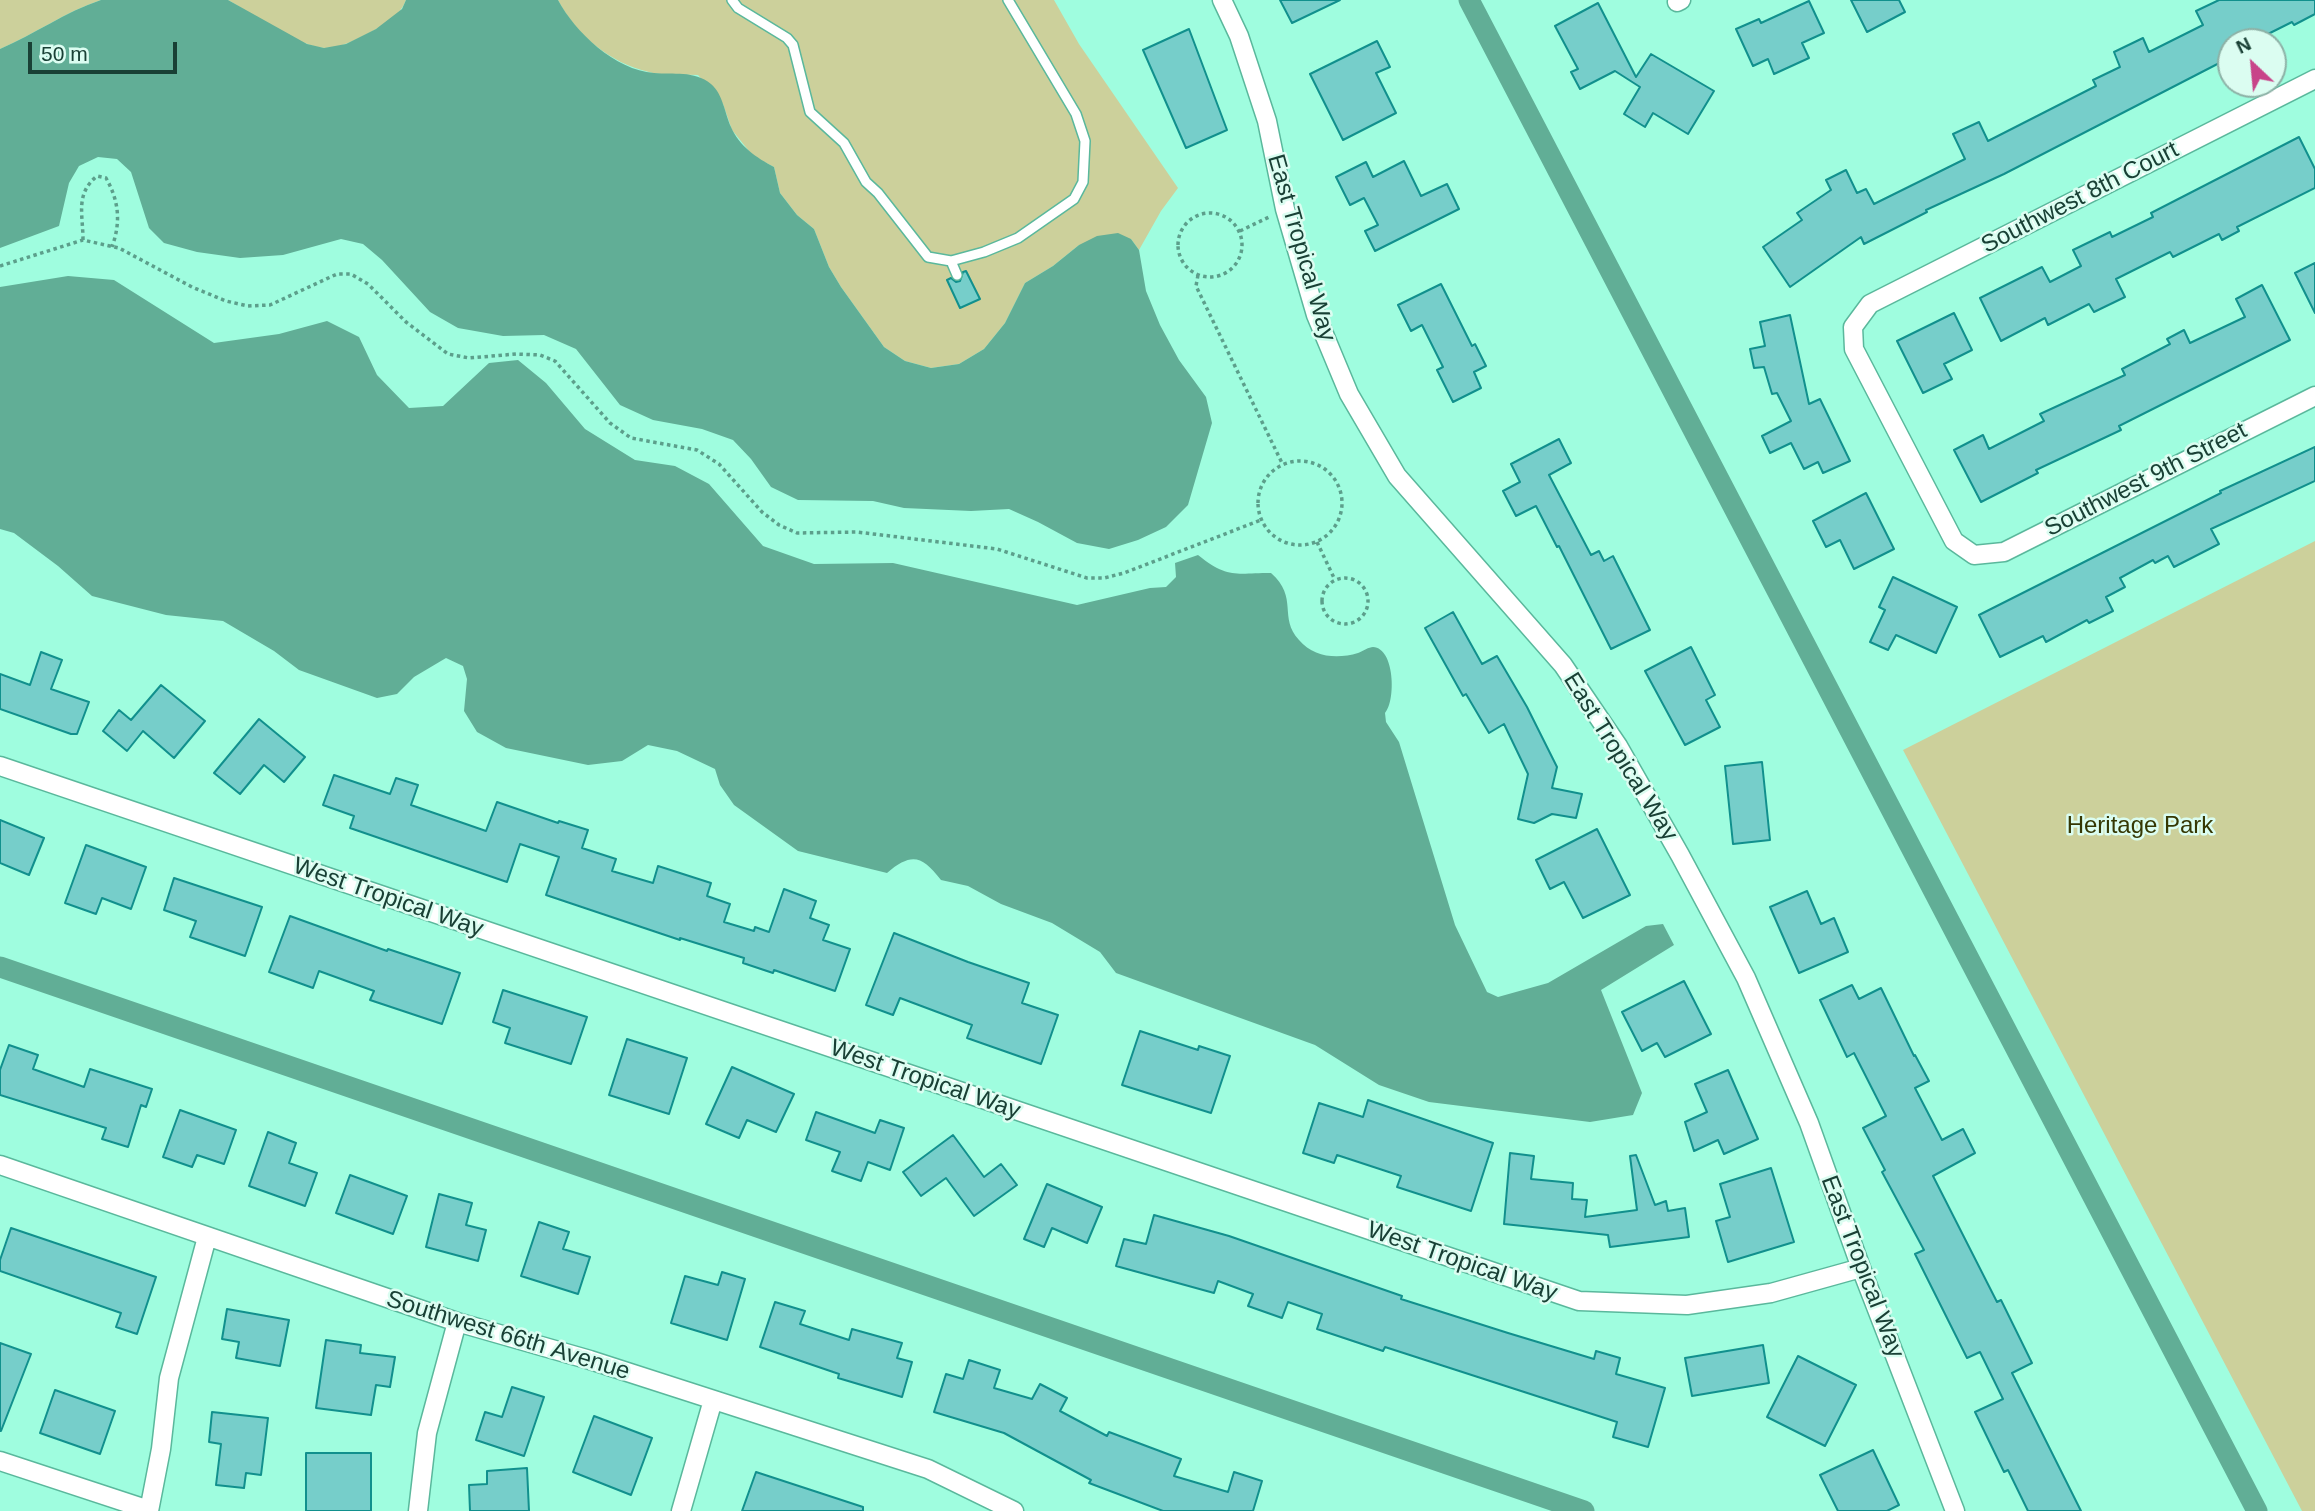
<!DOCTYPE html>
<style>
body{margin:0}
#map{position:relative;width:2315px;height:1511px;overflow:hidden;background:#9ffddf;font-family:Helvetica,sans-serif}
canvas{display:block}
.north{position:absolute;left:2217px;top:28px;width:70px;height:70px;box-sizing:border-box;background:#dbfdf1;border:2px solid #8db1a6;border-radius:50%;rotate:334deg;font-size:19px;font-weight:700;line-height:28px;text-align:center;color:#194035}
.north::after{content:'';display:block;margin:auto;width:24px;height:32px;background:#c84489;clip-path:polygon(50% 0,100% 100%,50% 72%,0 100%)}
.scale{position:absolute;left:28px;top:42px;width:149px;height:32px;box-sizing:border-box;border:4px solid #194035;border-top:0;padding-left:9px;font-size:21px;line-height:24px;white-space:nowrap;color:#194035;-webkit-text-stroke:5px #dbfdf1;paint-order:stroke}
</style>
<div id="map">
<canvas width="2315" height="1511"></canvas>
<div class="north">N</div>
<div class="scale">50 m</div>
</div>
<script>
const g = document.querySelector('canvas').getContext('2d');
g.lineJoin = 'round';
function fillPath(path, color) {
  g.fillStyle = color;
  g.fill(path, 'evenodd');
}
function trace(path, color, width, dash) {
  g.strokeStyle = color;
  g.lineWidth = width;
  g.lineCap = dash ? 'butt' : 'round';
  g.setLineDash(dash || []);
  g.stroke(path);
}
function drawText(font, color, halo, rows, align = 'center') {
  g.font = font + ' Helvetica,sans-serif';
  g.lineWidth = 5;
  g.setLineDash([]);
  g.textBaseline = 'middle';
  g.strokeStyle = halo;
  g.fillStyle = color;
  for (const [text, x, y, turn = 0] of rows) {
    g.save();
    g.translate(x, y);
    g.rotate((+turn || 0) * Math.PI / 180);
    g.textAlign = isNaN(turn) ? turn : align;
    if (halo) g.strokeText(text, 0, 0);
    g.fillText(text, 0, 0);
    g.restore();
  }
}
fillPath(new Path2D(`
 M0,0H101C65,12 35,34 0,49Z
 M228,0H406C400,16 385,24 371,32C356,39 342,48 325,48C301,48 250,12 228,0Z
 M558,0H1054L1079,44L1178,188L1161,211L1139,250L1131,239L1079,245L1053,266L1025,283L1005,323L984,349L959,364L931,368L905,361L884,347L841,287L829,267L814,229L797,215L780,193L774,167L753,156L732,130L723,104L698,75C682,74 664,76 649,72C610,63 576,35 558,0Z
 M2315,541V1511H2302L1903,750Z`), '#ccd09b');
fillPath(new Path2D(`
 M101,0H228L307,44L324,48L346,44L376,29L402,9L406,0H558C575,32 615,70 654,73C673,75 694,70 711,84C723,94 725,114 731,127C739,146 757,158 774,167L780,193L797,215L814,229L829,267L841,287L884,347L905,361L931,368L959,364L984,349L1005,323L1025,283L1053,266L1079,245L1097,236L1118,233L1131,239L1139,250L1146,291L1160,325L1179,360L1206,397L1212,423L1188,505L1166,527L1138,540L1109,549L1077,543L1038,522L1009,509L971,511L904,508L873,501L798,500L771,487L751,459L733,440L702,429L653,420L620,405L576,349L544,335L503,336L458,328L430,312L382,260L363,244L341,239L283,255L240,258L197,252L164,243L149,228L131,172L117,159L98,157L79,166L69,183L59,226L0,248V49C35,34 65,12 101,0Z
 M68,276L114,280L214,343L279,334L327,321L359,337L377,375L409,408L443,406L489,363L518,360L546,383L585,429L635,460L675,466L709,484L763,546L814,564L893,563L1077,605L1150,588L1166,587L1176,577L1175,563L1198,555C1228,579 1235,573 1271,573C1299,598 1278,617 1299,640C1314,658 1338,659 1358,653C1363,651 1369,647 1373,647C1395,648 1396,701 1385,713L1386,722L1399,742L1455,925L1487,992L1498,997L1548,983L1646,926L1663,924L1674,945L1601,990L1642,1093L1633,1115L1590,1122L1429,1102L1379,1085L1315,1045L1116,973L1100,952L1052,923L1001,904L968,886L941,880C922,856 912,852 887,873L798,851L734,805L720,785L715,769L677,751L648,745L622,761L588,765L506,748L477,732L464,711L467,679L463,666L446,658L414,677L397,694L377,698L299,670L274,651L223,621L166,615L92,596L58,566L14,533L0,529V287Z`), '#61ae96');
trace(new Path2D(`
 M1469,0L2257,1511
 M0,967L1584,1511`), '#61ae96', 21);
const building = new Path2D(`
 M1280,0H1340L1292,23Z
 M1851,0H1899L1905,12L1867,32Z
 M2219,0H2315V14L2294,25L2292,22L2252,42H2231V57L2004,174L1926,210L1927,212L1864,244L1861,237L1790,287L1763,247L1802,220L1797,213L1831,190L1826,180L1846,170L1857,193L1866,189L1874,204L1965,159L1953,134L1979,122L1988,141L2096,86L2093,80L2120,67L2114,52L2143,38L2149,52L2203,25L2196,11Z
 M1809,1L1824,33L1802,43L1809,58L1774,74L1768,59L1753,66L1736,29L1759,19L1761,23Z
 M1598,3L1636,77L1651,54L1714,91L1688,134L1653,113L1645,127L1624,114L1640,87L1615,71L1580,89L1571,72L1578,69L1555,26Z
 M1189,29L1227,130L1186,148L1143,50Z
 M1377,41L1390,67L1376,73L1396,113L1343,140L1310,74Z
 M2299,137L2315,169V188L2237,227L2239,231L2222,240L2219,234L2173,257L2170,252L2116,279L2125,297L2094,312L2089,304L2048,325L2045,318L2001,341L1980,298L2042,267L2050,282L2081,266L2073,250L2110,232L2112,237L2153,217L2151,213Z
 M1404,161L1421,196L1447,184L1459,209L1375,251L1365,231L1378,225L1364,198L1350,205L1336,177L1366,162L1373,177Z
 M2315,263V313L2295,273Z
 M966,271L980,299L960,308L947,280L951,278L956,282L960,281L963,272Z
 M1441,284L1472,346L1475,344L1486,366L1474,372L1481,388L1453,402L1437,370L1443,367L1422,325L1411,331L1398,305Z
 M2262,285L2290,340L2119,426L2121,430L2036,470L2038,473L1981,502L1954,450L1983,435L1989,449L2044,421L2040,414L2125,375L2122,369L2170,344L2167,339L2184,330L2190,343L2245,317L2236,299Z
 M1954,313L1972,350L1944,364L1952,379L1923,393L1897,341Z
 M1790,315L1809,404L1820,399L1850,461L1823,473L1818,462L1804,469L1791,443L1770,453L1762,436L1791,421L1777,393L1772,394L1764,367L1754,368L1750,349L1765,346L1760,322Z
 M1559,439L1571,463L1549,475L1591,555L1599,551L1604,561L1613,556L1650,630L1611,649L1559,546L1557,547L1536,506L1516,516L1503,491L1520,482L1511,464Z
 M2315,447V481L2211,529L2219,544L2174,567L2168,556L2155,563L2153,560L2120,578L2125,587L2106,597L2113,611L2089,623L2087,620L2046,642L2043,636L2000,657L1979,615L2221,493L2220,491Z
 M1866,493L1894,549L1854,569L1840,540L1826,547L1813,521Z
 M1893,577L1957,607L1936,653L1896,635L1888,650L1870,642L1885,610L1879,607Z
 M1453,612L1482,664L1497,656L1527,707L1557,767L1552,788L1582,794L1576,818L1552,814L1534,823L1518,819L1528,774L1504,724L1489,733L1466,694L1463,696L1425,628Z
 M1691,647L1715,695L1706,700L1720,727L1685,745L1645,671Z
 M41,652L62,660L51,689L89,702L77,734H71L0,709V674L30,685Z
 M161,685L205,721L174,758L143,731L127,751L103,731L119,710L131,720Z
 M259,719L305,757L284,782L264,765L240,794L214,773Z
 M1762,762L1770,840L1733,844L1725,766Z
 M334,775L390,794L396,778L418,785L411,805L486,831L497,802L558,823L559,821L588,830L582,848L616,859L612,871L653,883L658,866L711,883L707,896L730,904L724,922L754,931L755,927L769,932L784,889L816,901L810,918L829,925L823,940L850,949L835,991L774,970L773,973L743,963L744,958L680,938V940L546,895L559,857L520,844L507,882L350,828L354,816L323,805Z
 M0,820L44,838L29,875L0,863Z
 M1597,829L1630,895L1583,918L1564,882L1550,889L1536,860Z
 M86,845L146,867L131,909L102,898L96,914L65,903Z
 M174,878L262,907L245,956L190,937L196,921L164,910Z
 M1807,891L1821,924L1834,918L1848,952L1799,973L1770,907Z
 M290,916L387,951L388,949L460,973L442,1024L370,1000L374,991L319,971L313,988L269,972Z
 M894,933L968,962L1029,983L1022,1003L1058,1015L1041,1064L967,1038L972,1025L900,998L893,1015L866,1005Z
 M1684,981L1711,1034L1665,1057L1657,1043L1642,1051L1622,1012Z
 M1852,985L1859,999L1881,988L1914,1056L1915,1055L1929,1081L1915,1088L1942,1140L1963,1129L1975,1153L1933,1176L1997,1302L2001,1300L2032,1363L2012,1373L2081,1511H2028L2008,1470L2004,1472L1975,1412L2003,1399L1980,1352L1967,1358L1915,1254L1924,1250L1882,1172L1885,1170L1863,1128L1886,1116L1854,1053L1847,1057L1820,1000Z
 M503,990L587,1017L571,1064L505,1043L510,1028L493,1022Z
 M1140,1031L1198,1050L1199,1046L1230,1056L1211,1113L1122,1085Z
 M627,1039L687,1058L669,1114L609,1095Z
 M9,1045L38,1055L33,1069L84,1087L90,1069L152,1089L146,1107L141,1105L128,1147L102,1139L106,1128L0,1095V1070Z
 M732,1067L794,1094L776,1132L747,1120L739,1138L706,1124Z
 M1728,1070L1758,1139L1724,1154L1718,1140L1694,1151L1685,1122L1707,1112L1695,1084Z
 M1368,1100L1493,1143L1471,1211L1397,1187L1401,1176L1337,1155L1334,1163L1303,1153L1319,1103L1363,1117Z
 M180,1110L236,1130L224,1164L197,1155L192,1167L163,1157Z
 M816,1112L875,1133L880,1120L904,1128L890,1170L868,1162L861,1181L832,1171L840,1152L806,1140Z
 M268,1132L296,1143L289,1163L317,1173L305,1206L249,1186Z
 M953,1135L984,1177L1001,1164L1017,1185L974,1216L946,1178L921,1196L903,1172Z
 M1510,1153L1534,1156L1531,1179L1573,1183L1572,1199L1587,1200L1585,1217L1637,1210L1630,1156L1636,1155L1655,1205L1666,1201L1668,1211L1685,1208L1689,1237L1610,1247L1608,1235L1504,1224Z
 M1771,1168L1794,1242L1728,1262L1716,1221L1730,1217L1720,1184Z
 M350,1175L407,1196L393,1234L336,1213Z
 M1047,1184L1102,1207L1087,1243L1052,1228L1044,1247L1024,1239Z
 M439,1194L472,1203L466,1225L486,1230L478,1261L426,1247Z
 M1154,1215L1229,1236L1402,1296L1401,1299L1508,1333L1594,1359L1596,1351L1620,1358L1616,1374L1665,1388L1648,1447L1613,1437L1617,1422L1385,1347L1383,1351L1317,1329L1322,1314L1288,1302L1282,1318L1248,1306L1253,1294L1218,1281L1214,1293L1116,1266L1124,1239L1146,1244Z
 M539,1222L569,1232L563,1249L590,1257L578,1294L521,1276Z
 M11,1228L156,1277L137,1334L116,1327L121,1313L0,1271V1260Z
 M722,1272L745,1279L727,1340L671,1323L685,1276L718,1285Z
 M775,1302L805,1311L800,1324L849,1340L852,1329L902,1343L897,1358L912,1362L902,1397L838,1378L839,1374L760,1347Z
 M227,1309L289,1320L280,1366L236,1358L239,1342L222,1339Z
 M326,1340L361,1345L360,1353L395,1357L390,1387L376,1385L371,1415L316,1408Z
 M0,1343L31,1354L1,1431H0Z
 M1763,1345L1769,1383L1692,1396L1685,1358Z
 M1798,1356L1856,1385L1825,1446L1767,1417Z
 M969,1360L1000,1370L994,1388L1032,1399L1040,1384L1067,1398L1060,1411L1107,1436L1109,1432L1181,1459L1174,1476L1228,1492L1234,1472L1262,1481L1253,1511H1163L1089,1483L1091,1480L1004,1433L934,1412L946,1374L963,1379Z
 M512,1387L544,1397L524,1456L476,1440L485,1412L502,1417Z
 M55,1390L115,1411L100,1454L40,1433Z
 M212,1412L268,1418L261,1475L246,1473L244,1488L216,1485L221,1444L209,1442Z
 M594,1416L652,1438L631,1495L573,1472Z
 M1873,1450L1899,1505L1887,1511H1838L1820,1475Z
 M306,1453H371V1511H306Z
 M527,1468L529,1511H470L469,1485L487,1484V1471Z
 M756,1472L863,1507V1511H742Z`);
fillPath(building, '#76ceca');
trace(building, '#11908d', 2);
const service = new Path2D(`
 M732,0L738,8L787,38L793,45L810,112L844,143L866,182L878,193L928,257L951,261L984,252L1018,238L1074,199L1083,182L1085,141L1076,114L1008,0
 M951,261L957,275`);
const minor = new Path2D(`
 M1222,0L1239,36L1267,121L1285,209L1316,315L1349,394L1397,476L1563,665L1618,746L1680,855L1746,978L1809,1123L1861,1268L1955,1511
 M1677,2L1681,0
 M2315,79L1870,304L1853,327L1854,349L1954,541L1974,555L2004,552L2315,396
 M0,766L1579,1301L1687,1305L1771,1293L1861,1268
 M0,1165L457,1322L590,1360L928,1469L1014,1511
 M0,1461L149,1510
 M149,1511L161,1449L169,1378L207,1237
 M418,1511L427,1433L457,1322
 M681,1511L713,1400`);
trace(service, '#5ab89c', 12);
trace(minor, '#5ab89c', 21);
trace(new Path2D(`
 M1178 245a32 32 0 1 1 64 0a32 32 0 1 1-64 0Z
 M1240,231L1269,217
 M83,240C83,214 75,194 97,176L106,178C119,201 121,222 112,247
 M0,266L83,240L119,248L192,287L226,301L248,306L270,305L337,274H351L368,284L406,322L448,354L469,358L516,354L540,355L555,361L610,423L631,438L697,450L719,464L762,512L779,525L797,533L857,532L997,549L1087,578H1104L1124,573L1261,520
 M1198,275L1196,286L1282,463
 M1258 503a42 42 0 1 1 84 0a42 42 0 1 1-84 0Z
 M1317,542L1335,580
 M1322 601a23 23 0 1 1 46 0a23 23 0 1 1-46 0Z`), '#5c9f8b', 3.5, [3.5, 3.5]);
trace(service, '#fff', 9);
trace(minor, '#fff', 18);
drawText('24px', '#194035', '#dbfdf1', [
 ["Southwest 8th Court",2080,198,-27],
 ["East Tropical Way",1301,248,74],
 ["Southwest 9th Street",2146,480,-27],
 ["East Tropical Way",1620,757,58],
 ["West Tropical Way",388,898,19],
 ["West Tropical Way",925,1080,19],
 ["West Tropical Way",1462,1262,19],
 ["East Tropical Way",1862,1267,69],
 ["Southwest 66th Avenue",508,1336,17]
]);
drawText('24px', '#353703', '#dbfdf1', [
 ["Heritage Park",2140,826]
]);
</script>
